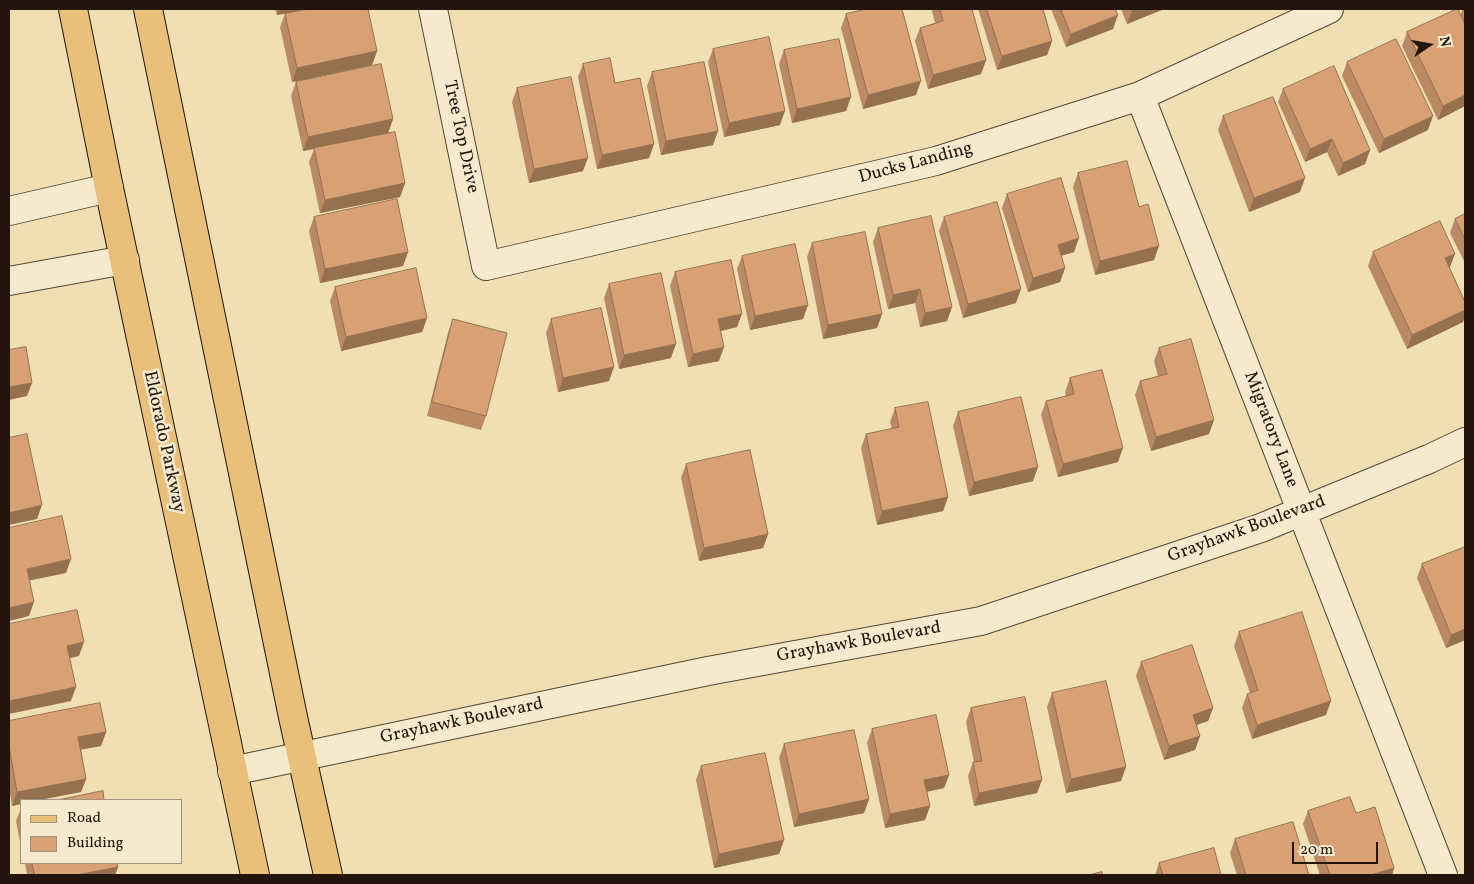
<!DOCTYPE html>
<style>
body{margin:0}
#map{position:relative;width:1474px;height:884px;overflow:hidden;background:#efdfb3;font-family:Vollkorn,serif}
canvas{display:block}
.frame{position:absolute;inset:0;border:10px solid #23150c;pointer-events:none}
.legend{position:absolute;left:20px;top:799px;width:162px;height:65px;box-sizing:border-box;background:#f5eace;border:1px solid #a19580;margin:0;padding:6px 9px;list-style:none;font-size:15px;color:#23150c}
.legend li{display:flex;align-items:center;gap:10px;height:25px}
.legend b{width:25px;border:1px solid #a19580}
.north{position:absolute;left:1404px;top:20px;width:50px;height:50px;-webkit-text-stroke:4px #f5eace;paint-order:stroke;rotate:78deg;font-size:14px;font-weight:700;line-height:20px;text-align:center;color:#23150c}
.north::after{content:'';display:block;margin:auto;width:18px;height:22px;background:#23150c;clip-path:polygon(50% 0,100% 100%,50% 72%,0 100%)}
.scale{position:absolute;left:1292px;top:842px;width:86px;height:22px;box-sizing:border-box;border:2px solid #23150c;border-top:0;padding-left:6px;font-size:15px;line-height:18px;white-space:nowrap;color:#23150c;-webkit-text-stroke:4px #f5eace;paint-order:stroke}
</style>
<div id="map">
<canvas width="1474" height="884"></canvas>
<div class="frame"></div>
<ul class="legend">
<li><b style="height:6px;background:#e8c07a"></b>Road</li>
<li><b style="height:14px;background:#d7a173"></b>Building</li>
</ul>
<div class="north">N</div>
<div class="scale">20 m</div>
</div>
<script>
const g = document.querySelector('canvas').getContext('2d');
g.lineJoin = 'round';
function trace(path, color, width, dash) {
  g.strokeStyle = color;
  g.lineWidth = width;
  g.lineCap = dash ? 'butt' : 'round';
  g.setLineDash(dash || []);
  g.stroke(path);
}
function fillPath(path, color) {
  g.fillStyle = color;
  g.fill(path, 'evenodd');
}
function drawText(font, color, halo, rows, align = 'center') {
  g.font = font + ' Vollkorn,serif';
  g.lineWidth = 5;
  g.setLineDash([]);
  g.textBaseline = 'middle';
  g.strokeStyle = halo;
  g.fillStyle = color;
  for (const [text, x, y, turn = 0] of rows) {
    g.save();
    g.translate(x, y);
    g.rotate((+turn || 0) * Math.PI / 180);
    g.textAlign = isNaN(turn) ? turn : align;
    if (halo) g.strokeText(text, 0, 0);
    g.fillText(text, 0, 0);
    g.restore();
  }
}
const minor = new Path2D(`
 M433,9L486,266L936,161L1140,96L1329,9
 M1140,96L1443,875
 M9,211L109,188
 M9,281L125,260
 M232,771L708,671L981,621L1261,528L1429,459L1465,442`);
const major = new Path2D(`
 M73,9L109,188L255,875
 M148,9L293,717L328,875`);
trace(minor, '#564836', 30);
trace(major, '#23150c', 30);
trace(minor, '#f5eace', 28);
trace(major, '#e8c07a', 28);
fillPath(new Path2D(`
 M275,9H306L277,15Z
 M933,9H972L986,60L981,74L928,89L915,41L920,28L935,23L932,11Z
 M978,9H1043L1052,41L1047,55L997,70Z
 M1051,9H1115L1113,29L1066,47Z
 M1121,9H1164L1127,24Z
 M1462,9H1465V106L1438,120L1402,46L1407,32L1461,14Z
 M285,14L377,51L372,65L292,82L280,27Z
 M846,14L916,95L863,109L841,28Z
 M713,49L780,125L724,137L708,62Z
 M784,50L846,111L792,123L779,64Z
 M1347,62L1428,130L1379,153L1342,76Z
 M583,64L615,83L654,144L649,158L597,169L578,77Z
 M652,72L713,145L661,155L647,86Z
 M296,82L393,119L388,133L405,183L400,197L320,213L309,162L314,149L303,151L291,96Z
 M517,88L583,171L529,183L512,102Z
 M1283,89L1370,150L1365,164L1338,176L1327,152L1305,162L1278,102Z
 M1223,116L1300,192L1249,212L1218,130Z
 M1078,173L1139,207L1154,260L1095,275L1073,187Z
 M1007,194L1074,252L1061,256L1065,268L1060,282L1028,292L1002,208Z
 M1465,214V263L1450,233L1455,219Z
 M314,217L408,252L403,266L320,283L309,231Z
 M944,217L1016,303L963,318L939,231Z
 M878,228L952,307L947,321L920,327L915,303L888,309L873,242Z
 M812,243L882,314L877,328L823,339L807,257Z
 M1373,252L1450,267L1449,268L1463,322L1407,349L1368,266Z
 M742,256L808,305L803,319L750,330L737,269Z
 M675,272L737,327L720,331L719,361L688,367L670,286Z
 M609,284L671,358L619,369L604,298Z
 M335,287L427,318L422,332L341,351L330,301Z
 M453,319L486,416L481,430L427,416L448,333Z
 M551,319L609,381L558,392L546,333Z
 M1159,348L1209,434L1151,451L1135,395L1140,381L1158,376L1154,361Z
 M1070,378L1118,462L1058,477L1041,415L1046,401L1066,396L1065,392Z
 M895,408L948,497L943,511L877,525L861,448L866,434L892,429L890,422Z
 M958,412L1033,481L969,496L953,426Z
 M686,464L768,534L763,548L699,561L681,478Z
 M1465,547V640L1446,648L1417,578L1422,564Z
 M1239,632L1326,715L1252,739L1242,708L1247,694L1250,693L1234,646Z
 M1141,662L1213,708L1208,721L1196,725L1200,736L1195,750L1164,760L1136,676Z
 M1052,693L1121,781L1066,793L1047,707Z
 M971,708L1037,793L974,806L968,776L973,762H974L966,722Z
 M9,721L106,732L101,746L81,749L86,779L81,792L21,800V804L12,806L9,787Z
 M872,729L949,775L944,788L927,792L930,806L925,820L885,828L867,743Z
 M784,744L869,799L864,813L794,827L779,758Z
 M701,766L784,840L779,854L714,868L696,780Z
 M21,808V847L16,821Z
 M1308,811L1356,813L1394,868L1392,875H1320L1303,824Z
 M1235,839L1309,875H1237L1230,853Z
 M25,863H117L118,867L115,875H27Z
 M1159,863L1221,875H1155Z`), '#b98a63');
fillPath(new Path2D(`
 M279,9H306L277,15Z
 M1136,9H1164L1127,24L1132,10Z
 M1118,15L1113,29L1066,47L1071,34Z
 M1052,41L1047,55L997,70L1002,56Z
 M377,51L372,65L292,82L297,68Z
 M986,60L981,74L928,89L933,75Z
 M921,81L916,95L863,109L868,95Z
 M1465,95V106L1438,120L1443,106Z
 M851,97L846,111L792,123L797,109Z
 M785,111L780,125L724,137L729,123Z
 M1433,116L1428,130L1379,153L1384,139Z
 M393,119L388,133L303,151L308,137Z
 M718,131L713,145L661,155L666,141Z
 M1332,139L1327,152L1305,162L1310,149Z
 M654,144L649,158L597,169L602,155Z
 M1370,150L1365,164L1338,176L1343,163Z
 M588,158L583,171L529,183L534,169Z
 M1305,178L1300,192L1249,212L1254,198Z
 M405,183L400,197L320,213L325,200Z
 M1079,238L1074,252L1053,258L1058,245Z
 M1159,246L1154,260L1095,275L1100,261Z
 M408,252L403,266L320,283L325,269Z
 M1455,254L1450,267L1440,272L1445,258Z
 M1065,268L1060,282L1028,292L1033,278Z
 M920,289L915,303L888,309L893,295Z
 M1021,289L1016,303L963,318L968,304Z
 M808,305L803,319L750,330L755,316Z
 M952,307L947,321L920,327L925,313Z
 M1465,310V317L1463,322L1407,349L1412,335Z
 M742,314L737,327L713,333L718,319Z
 M882,314L877,328L823,339L828,325Z
 M427,318L422,332L341,351L346,337Z
 M676,344L671,358L619,369L624,355Z
 M724,347L719,361L688,367L693,354Z
 M614,367L609,381L558,392L563,378Z
 M32,383L27,396L9,400V387Z
 M1214,420L1209,434L1151,451L1156,437Z
 M1123,448L1118,462L1058,477L1063,464Z
 M1038,467L1033,481L969,496L974,482Z
 M948,497L943,511L877,525L882,511Z
 M42,505L37,519L9,525V513Z
 M768,534L763,548L699,561L704,548Z
 M71,559L66,573L22,582L27,569Z
 M34,602L29,616L9,621V608Z
 M1465,629V640L1446,648L1451,635Z
 M84,642L79,656L62,660L67,646Z
 M76,687L71,701L9,714V701Z
 M1331,701L1326,715L1252,739L1257,725Z
 M1213,708L1208,721L1188,728L1193,715Z
 M106,732L101,746L74,751L78,737Z
 M1200,736L1195,750L1164,760L1169,746Z
 M1126,767L1121,781L1066,793L1071,779Z
 M949,775L944,788L919,793L924,780Z
 M86,779L81,792L40,800H21V804L12,806L17,792Z
 M1042,780L1037,793L974,806L979,793Z
 M869,799L864,813L794,827L799,814Z
 M930,806L925,820L885,828L890,814Z
 M784,840L779,854L714,868L719,854Z
 M118,867L115,875H77Z
 M1394,868L1392,875H1371Z`), '#967150');
const building = new Path2D(`
 M308,9H368L377,51L297,68L285,14Z
 M867,9H902L921,81L868,95L846,14Z
 M940,9H972L986,60L933,75L920,28L943,21Z
 M987,9H1043L1052,41L1002,56Z
 M1061,9H1115L1118,15L1071,34Z
 M1457,9H1458L1465,24V95L1443,106L1407,32Z
 M769,37L785,111L729,123L713,49Z
 M839,39L851,97L797,109L784,50Z
 M1396,39L1433,116L1384,139L1347,62Z
 M610,58L615,83L640,78L654,144L602,155L583,64Z
 M704,62L718,131L666,141L652,72Z
 M381,64L393,119L308,137L296,82Z
 M1334,66L1370,150L1343,163L1332,139L1310,149L1283,89Z
 M571,77L588,158L534,169L517,88Z
 M1273,97L1305,178L1254,198L1223,116Z
 M395,132L405,183L325,200L314,148Z
 M1127,161L1139,207L1148,204L1159,246L1100,261L1078,173Z
 M1061,178L1079,238L1058,245L1065,268L1033,278L1007,194Z
 M397,199L408,252L325,269L314,217Z
 M997,202L1021,289L968,304L944,217Z
 M1465,214V239L1455,219Z
 M931,216L952,307L925,313L920,289L893,295L878,228Z
 M1440,221L1455,254L1445,258L1465,302V310L1412,335L1373,252Z
 M865,232L882,314L828,325L812,243Z
 M795,244L808,305L755,316L742,256Z
 M731,260L742,314L718,319L724,347L693,354L675,272Z
 M416,268L427,318L346,337L335,287Z
 M661,273L676,344L624,355L609,284Z
 M601,308L614,367L563,378L551,319Z
 M453,319L507,333L486,416L432,402Z
 M1191,339L1214,420L1156,437L1140,381L1167,374L1159,348Z
 M26,347L32,383L9,387V350Z
 M1102,370L1123,448L1063,464L1046,401L1074,394L1070,378Z
 M1021,397L1038,467L974,482L958,412Z
 M928,402L948,497L882,511L866,434L899,427L895,408Z
 M27,434L42,505L9,513V438Z
 M750,450L768,534L704,548L686,464Z
 M62,516L71,559L27,569L34,602L9,608V528Z
 M1465,547V629L1451,635L1422,564Z
 M77,610L84,642L67,646L76,687L9,701V624Z
 M1302,612L1331,701L1257,725L1247,694L1258,690L1239,632Z
 M1192,645L1213,708L1193,715L1200,736L1169,746L1141,662Z
 M1106,681L1126,767L1071,779L1052,693Z
 M1025,697L1042,780L979,793L973,762L982,761L971,708Z
 M100,703L106,732L78,737L86,779L17,792L9,746V721Z
 M936,715L949,775L924,780L930,806L890,814L872,729Z
 M854,730L869,799L799,814L784,744Z
 M765,753L784,840L719,854L701,766Z
 M103,791L104,800H58Z
 M1350,797L1356,813L1375,807L1394,868L1371,875H1330L1308,811Z
 M1293,822L1309,875H1246L1235,839Z
 M1214,848L1221,875H1163L1159,863Z
 M32,863H117L118,867L77,875H35Z
 M1102,872L1103,875H1089Z`);
fillPath(building, '#d7a173');
trace(building, '#967150', 1);
drawText('18px', '#23150c', '#f5eace', [
 ["Tree Top Drive",460,137,78],
 ["Ducks Landing",916,164,-15],
 ["Migratory Lane",1270,430,69],
 ["Eldorado Parkway",163,442,78],
 ["Grayhawk Boulevard",1247,530,-20],
 ["Grayhawk Boulevard",859,643,-10],
 ["Grayhawk Boulevard",462,722,-12]
]);
</script>
